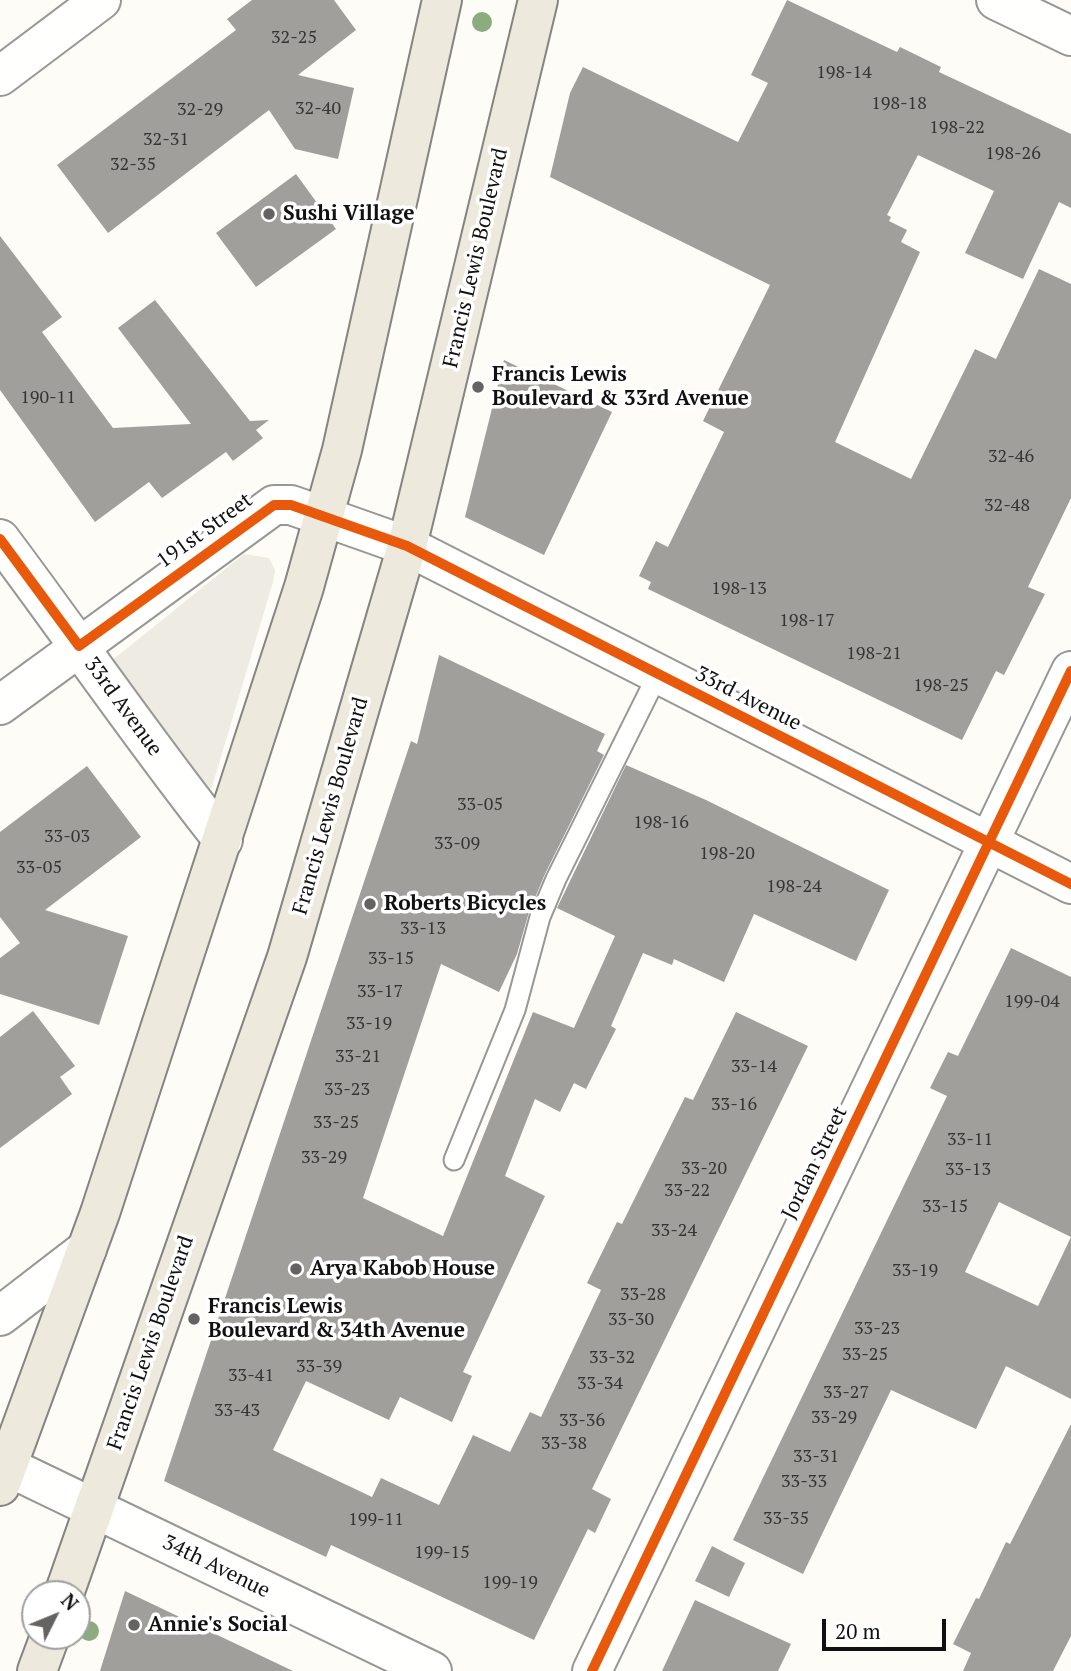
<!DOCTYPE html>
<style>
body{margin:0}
#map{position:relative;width:1071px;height:1671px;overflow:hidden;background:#fdfcf7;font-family:"PT Serif",serif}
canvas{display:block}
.north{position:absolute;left:21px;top:1580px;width:70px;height:70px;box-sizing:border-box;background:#fff;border:2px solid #a0a0a0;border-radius:50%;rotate:47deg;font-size:19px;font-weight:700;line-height:28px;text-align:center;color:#111}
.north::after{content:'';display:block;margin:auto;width:24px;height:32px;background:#646362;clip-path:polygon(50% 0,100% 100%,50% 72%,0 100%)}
.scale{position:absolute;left:822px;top:1619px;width:124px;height:32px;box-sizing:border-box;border:4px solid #111;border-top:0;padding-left:9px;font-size:21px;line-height:24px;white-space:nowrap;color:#111;-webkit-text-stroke:5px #fff;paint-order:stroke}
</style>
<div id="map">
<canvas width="1071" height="1671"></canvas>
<div class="north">N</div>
<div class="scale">20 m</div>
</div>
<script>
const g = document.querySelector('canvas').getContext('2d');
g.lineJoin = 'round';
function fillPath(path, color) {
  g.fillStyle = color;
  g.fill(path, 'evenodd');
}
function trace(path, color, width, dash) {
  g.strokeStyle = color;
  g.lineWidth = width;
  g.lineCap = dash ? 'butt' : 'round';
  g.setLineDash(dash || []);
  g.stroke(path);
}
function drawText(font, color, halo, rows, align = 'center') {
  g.font = font + ' "PT Serif",serif';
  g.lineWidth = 7;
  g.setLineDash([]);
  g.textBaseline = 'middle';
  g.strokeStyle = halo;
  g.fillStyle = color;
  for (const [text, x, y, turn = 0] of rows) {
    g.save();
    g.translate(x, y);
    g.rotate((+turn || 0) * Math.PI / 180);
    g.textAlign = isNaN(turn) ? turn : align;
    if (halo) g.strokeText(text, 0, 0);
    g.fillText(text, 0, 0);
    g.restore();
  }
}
fillPath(new Path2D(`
 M244,554L269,558L275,570L273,582L212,787L202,792L110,662Z`), '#edebe2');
fillPath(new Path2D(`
 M252,0H334L356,30L298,75L354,88L338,159L295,149L269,110L108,233L57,165L236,30L227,19Z
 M787,0L897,52L900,47L941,67L939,72L1071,134V208L1059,202L1023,279L965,253L994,191L918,155L887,215L891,217L889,221L907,230L901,242L920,252L835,442L911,479L975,349L996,359L1039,269L1071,284V498L1028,587L1045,594L1004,675L996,671L962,740L648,589L651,582L639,576L656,541L668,547L724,432L703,421L770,285L550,177L570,93L583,67L738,142L768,83L751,75Z
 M296,174L336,229L256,287L216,233Z
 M0,236L62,317L42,332L113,428L191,424L118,328L155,300L250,421L269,420L256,430L263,438L233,461L226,452L162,498L149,482L95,522L0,390Z
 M504,360L612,412L544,555L465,517Z
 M439,655L605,734L597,751L604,755L545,874L529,912L517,954L499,992L441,964L363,1198L443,1236L533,1012L574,1028L615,936L557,908L626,765L706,800L889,890L856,961L754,914L724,982L674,959L672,965L643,953L611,1026L616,1029L586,1089L574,1083L560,1112L535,1099L505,1176L545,1196L463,1372L472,1376L452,1422L400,1397L389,1420L306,1381L273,1450L372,1497L381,1478L439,1505L473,1435L510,1452L530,1412L541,1417L601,1290L587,1283L617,1222L622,1224L685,1097L693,1100L736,1012L808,1046L592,1489L611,1499L595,1533L588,1529L534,1640L331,1545L326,1557L164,1481L411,741L417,744Z
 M87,766L141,837L45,910L128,936L99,1025L0,994V958L20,943L0,917V832Z
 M1011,948L1071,977V1237L999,1202L965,1272L1038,1306L1071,1237V1399L1006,1366L976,1429L891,1390L803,1574L733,1540L947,1096L930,1088L948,1052L958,1056Z
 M33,1011L75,1066L60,1077L72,1094L0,1148V1037Z
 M1071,1424V1636L1053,1671H963L971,1653L953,1644L976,1598L979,1599L1006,1542L1010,1544Z
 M712,1546L745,1563L729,1597L695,1581Z
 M125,1591L293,1671H100Z
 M695,1600L791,1644L778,1671H662Z`), '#a19f9c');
const lane = new Path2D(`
 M454,1160L515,1010L540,917L556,879L658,674`);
const street = new Path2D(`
 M996,0L1071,36
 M0,76L101,0
 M0,539C75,639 145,742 223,840
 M0,705L274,505H291L407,546L1071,884
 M0,1316L87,1249
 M0,1463L432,1671
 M592,1671L1071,671`);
const primary = new Path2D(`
 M0,1486L100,1213L304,587L342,450L442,0
 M64,1594L287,957L407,546L538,0
 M37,1671L50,1636`);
trace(lane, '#979795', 23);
trace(street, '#979795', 42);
trace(primary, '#858482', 42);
trace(lane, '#fffffe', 19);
trace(street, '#fffffe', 38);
trace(primary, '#ede9dc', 38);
trace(new Path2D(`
 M0,539L79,646L274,505H291L407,546L1071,884
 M592,1671L1071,671`), '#e8590c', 10);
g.fillStyle = '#8cac80';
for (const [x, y] of [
 [482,22],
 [89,1631]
]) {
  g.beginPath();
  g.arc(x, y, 10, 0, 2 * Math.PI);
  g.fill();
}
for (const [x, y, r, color] of [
 [269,214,7,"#646362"],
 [478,387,7,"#646362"],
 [370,904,7,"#646362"],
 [296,1269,7,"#646362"],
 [194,1319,7,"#646362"],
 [134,1625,7,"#646362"]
]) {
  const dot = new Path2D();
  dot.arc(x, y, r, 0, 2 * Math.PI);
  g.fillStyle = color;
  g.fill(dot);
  trace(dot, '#fff', 2.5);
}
drawText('18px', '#353434', null, [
 ["32-25",294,38],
 ["198-14",844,73],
 ["198-18",899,104],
 ["32-40",318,109],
 ["32-29",200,110],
 ["198-22",957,128],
 ["32-31",166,140],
 ["198-26",1013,154],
 ["32-35",133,165],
 ["190-11",48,398],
 ["32-46",1011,457],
 ["32-48",1007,506],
 ["198-13",739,589],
 ["198-17",807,621],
 ["198-21",874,654],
 ["198-25",941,686],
 ["33-05",480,805],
 ["198-16",661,823],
 ["33-03",67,837],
 ["33-09",457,844],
 ["198-20",727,854],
 ["33-05",39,868],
 ["198-24",794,887],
 ["33-13",423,929],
 ["33-15",391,959],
 ["33-17",380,992],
 ["199-04",1032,1002],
 ["33-19",369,1024],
 ["33-21",358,1057],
 ["33-14",754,1067],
 ["33-23",347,1090],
 ["33-16",734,1105],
 ["33-25",336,1123],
 ["33-11",970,1140],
 ["33-29",324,1158],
 ["33-20",704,1169],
 ["33-13",968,1170],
 ["33-22",687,1191],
 ["33-15",945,1207],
 ["33-24",674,1231],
 ["33-19",915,1271],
 ["33-28",643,1295],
 ["33-30",631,1320],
 ["33-23",877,1329],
 ["33-25",865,1355],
 ["33-32",612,1358],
 ["33-39",319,1367],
 ["33-41",251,1376],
 ["33-34",600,1384],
 ["33-27",846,1393],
 ["33-43",237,1411],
 ["33-29",834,1418],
 ["33-36",582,1421],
 ["33-38",564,1444],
 ["33-31",816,1457],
 ["33-33",804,1482],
 ["33-35",786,1519],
 ["199-11",376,1520],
 ["199-15",442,1553],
 ["199-19",510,1583]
]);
drawText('bold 21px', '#111', '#fff', [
 ["Sushi Village",283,214],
 ["Francis Lewis",492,375],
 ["Boulevard & 33rd Avenue",492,399],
 ["Roberts Bicycles",384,904],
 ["Arya Kabob House",310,1269],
 ["Francis Lewis",208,1307],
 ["Boulevard & 34th Avenue",208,1331],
 ["Annie's Social",148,1625]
], 'left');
drawText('21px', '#111', '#fff', [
 ["Francis Lewis Boulevard",476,258,-77],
 ["191st Street",205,531,-36],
 ["33rd Avenue",748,699,27],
 ["33rd Avenue",123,707,54],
 ["Francis Lewis Boulevard",331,806,-74],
 ["Jordan Street",815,1163,-64],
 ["Francis Lewis Boulevard",151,1343,-71],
 ["34th Avenue",216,1567,26]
]);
</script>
